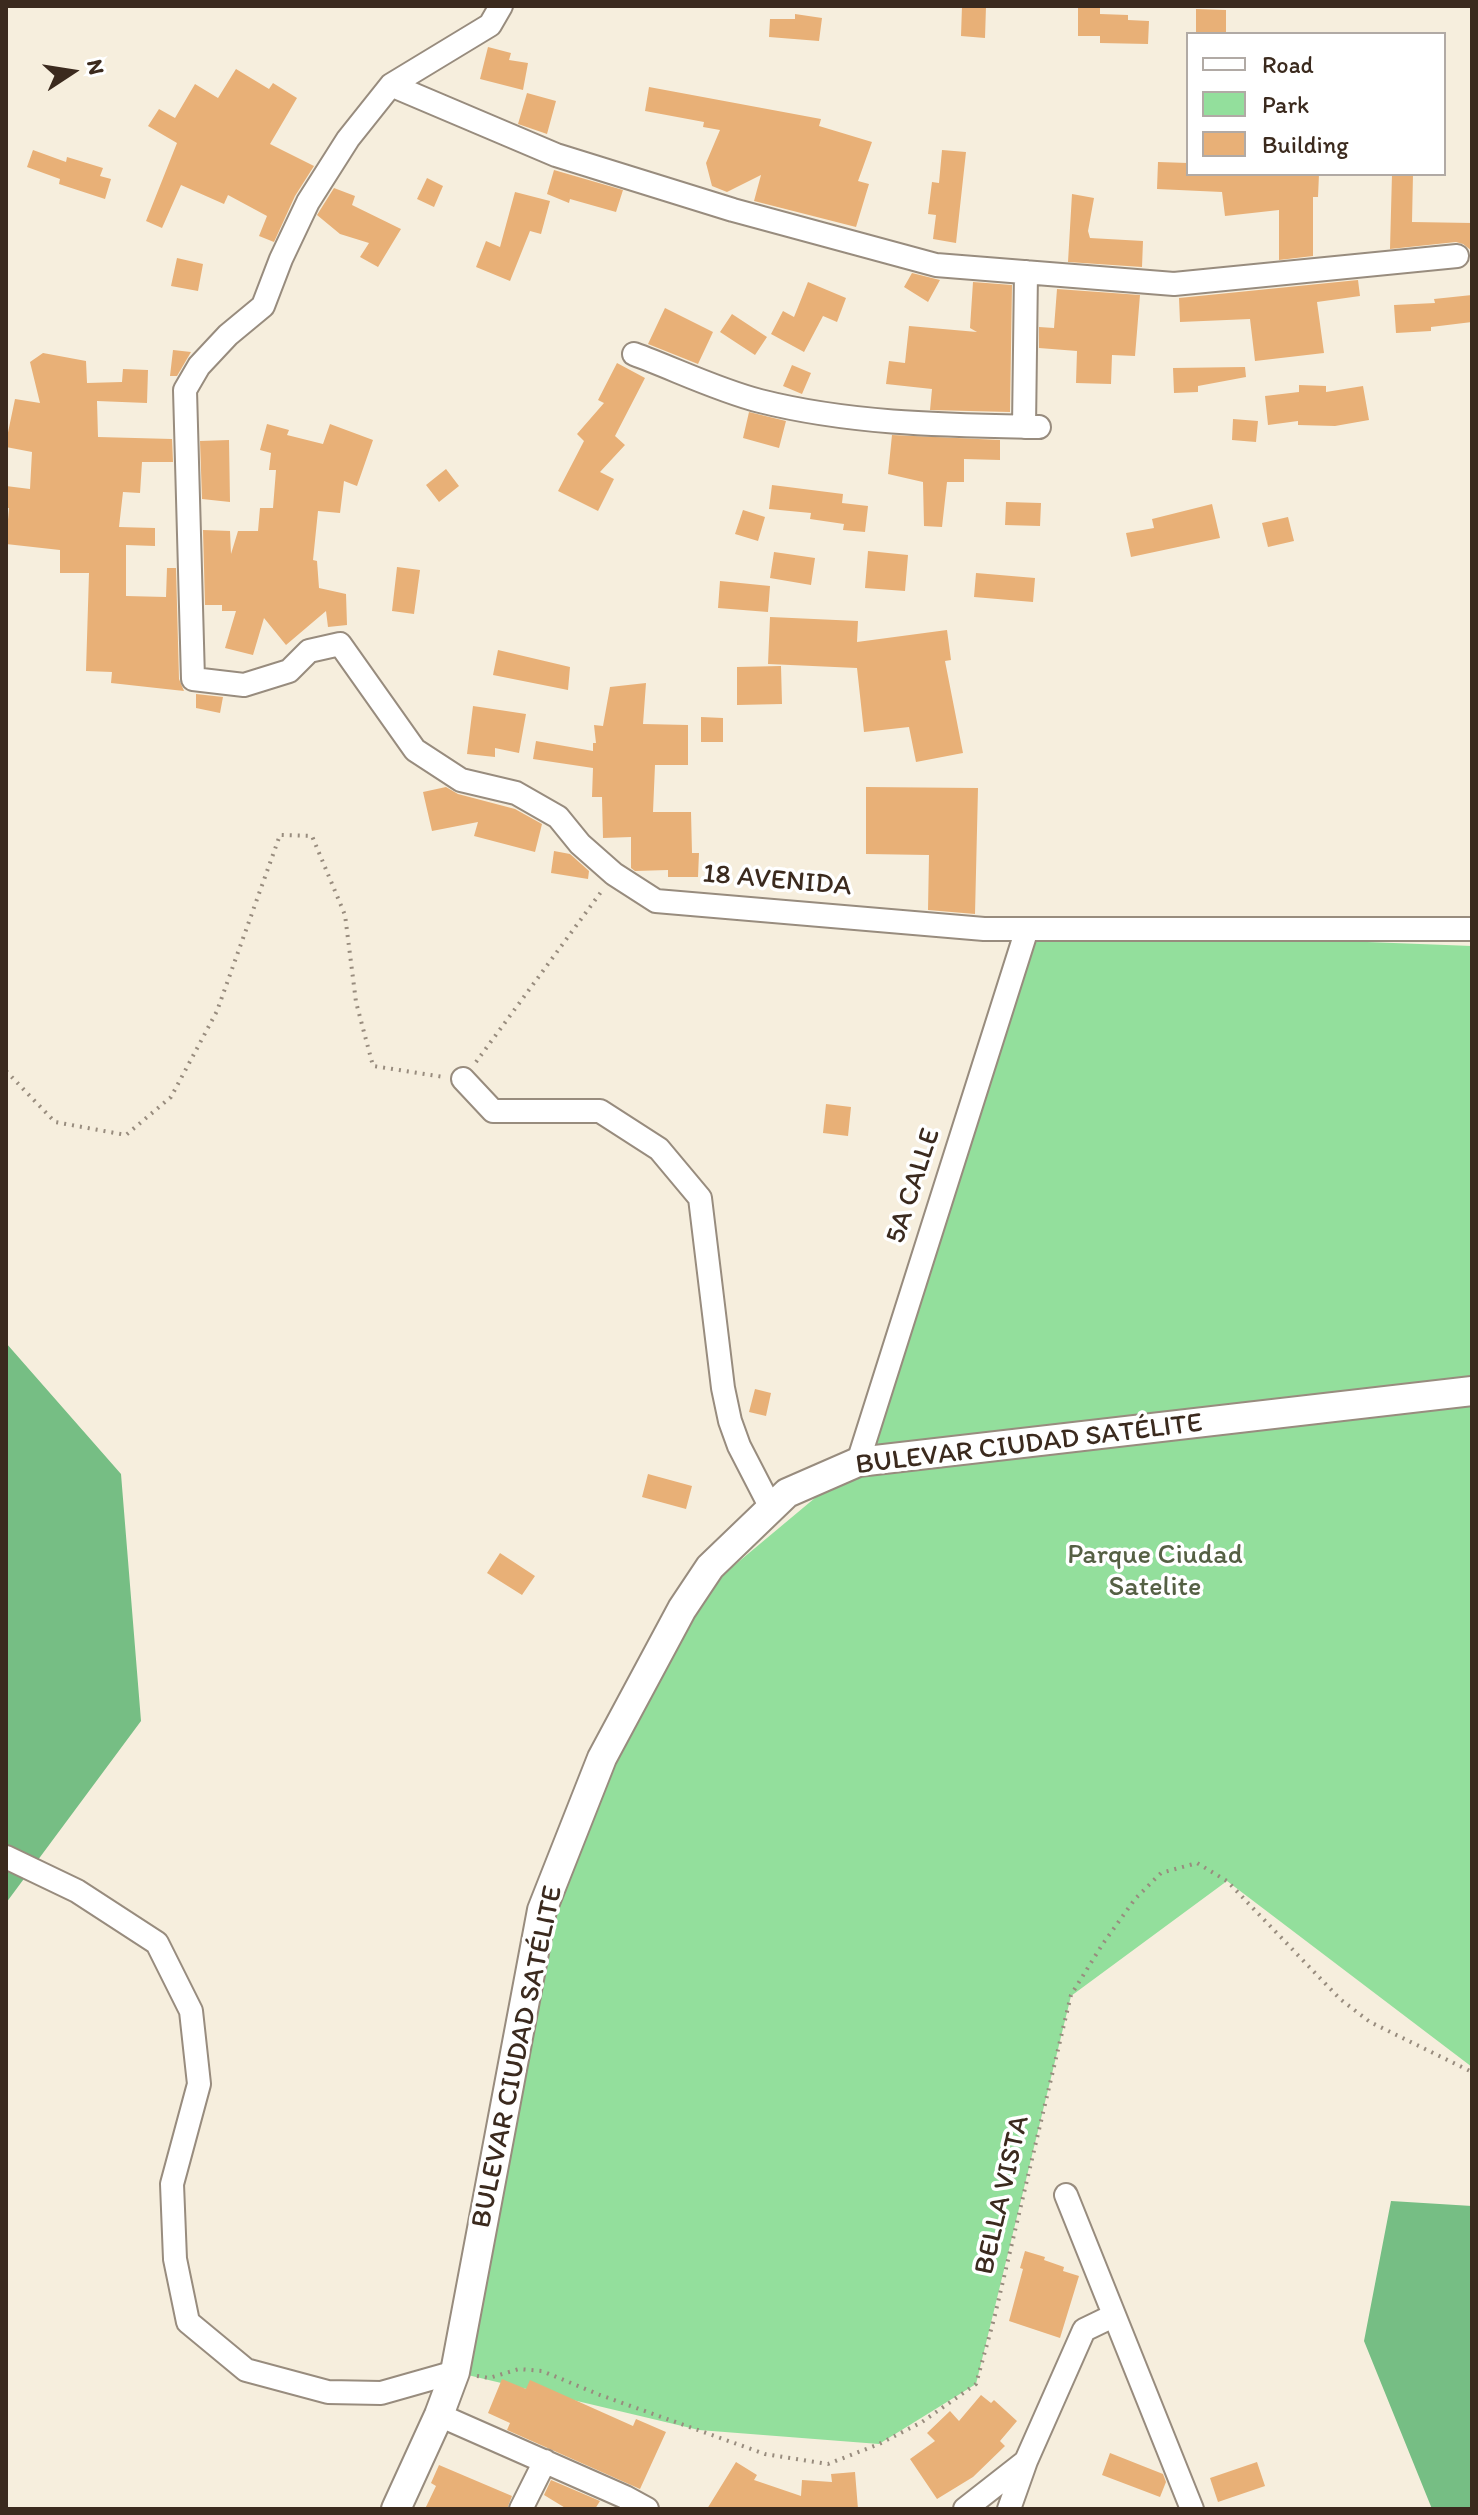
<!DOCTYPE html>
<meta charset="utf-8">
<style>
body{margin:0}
#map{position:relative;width:1478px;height:2515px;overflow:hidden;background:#f6eedd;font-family:Itim,sans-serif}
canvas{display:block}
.frame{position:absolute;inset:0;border:8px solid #3b2a1e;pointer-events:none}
.legend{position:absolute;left:1186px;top:32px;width:260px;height:144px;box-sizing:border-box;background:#fff;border:2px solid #b1aaa5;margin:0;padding:10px 14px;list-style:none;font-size:24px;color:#3b2a1e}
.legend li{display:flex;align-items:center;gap:16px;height:40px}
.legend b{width:40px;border:2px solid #b1aaa5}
.north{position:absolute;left:32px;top:32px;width:80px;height:80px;-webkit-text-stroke:6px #fff;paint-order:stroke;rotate:78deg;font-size:22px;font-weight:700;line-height:32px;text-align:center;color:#3b2a1e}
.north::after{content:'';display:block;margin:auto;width:28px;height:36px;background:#3b2a1e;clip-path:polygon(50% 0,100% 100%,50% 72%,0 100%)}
</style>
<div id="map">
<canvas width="1478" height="2515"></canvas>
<div class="frame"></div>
<ul class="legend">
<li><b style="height:10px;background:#fff"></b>Road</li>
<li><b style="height:22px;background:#93df9c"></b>Park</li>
<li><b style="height:22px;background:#e8b077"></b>Building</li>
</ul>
<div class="north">N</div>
</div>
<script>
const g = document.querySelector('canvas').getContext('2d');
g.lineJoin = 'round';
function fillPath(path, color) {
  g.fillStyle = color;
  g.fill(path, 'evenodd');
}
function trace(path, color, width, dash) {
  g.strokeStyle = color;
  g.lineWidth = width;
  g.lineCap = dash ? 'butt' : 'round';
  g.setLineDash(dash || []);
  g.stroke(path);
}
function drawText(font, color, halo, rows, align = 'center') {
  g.font = font + ' Itim,sans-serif';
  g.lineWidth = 7;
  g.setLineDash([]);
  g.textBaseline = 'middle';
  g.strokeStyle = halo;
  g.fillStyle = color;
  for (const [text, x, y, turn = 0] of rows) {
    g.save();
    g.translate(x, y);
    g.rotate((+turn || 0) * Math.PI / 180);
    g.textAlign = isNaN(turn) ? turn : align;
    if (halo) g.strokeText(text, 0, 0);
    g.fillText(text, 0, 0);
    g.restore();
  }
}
fillPath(new Path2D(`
 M1027,929L1472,946V2067L1227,1881L1071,1996L976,2384L879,2444L699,2430L455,2372L555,1874L682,1609L858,1462Z`), '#93df9c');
fillPath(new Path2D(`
 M6,1343L121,1474L141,1721L6,1903Z
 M1391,2201L1472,2206V2509H1432L1364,2341Z`), '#76be84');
fillPath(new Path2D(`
 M962,6H986L985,38L961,36Z
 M1078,6H1100V14L1128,15V20L1149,21L1148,44L1100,43V36H1078Z
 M1196,9L1226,10V34H1196Z
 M795,14L822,18L819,41L769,37L770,19H795Z
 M488,47L511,53L509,60L528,63L523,90L480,79Z
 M236,69L269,89L273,83L297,98L270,144L314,166L295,196L274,242L259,236L267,216L228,195L224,204L181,185L162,228L146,221L177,143L148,126L159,109L175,118L195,84L218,98Z
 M649,87L821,119L819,126L872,142L858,181L869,184L856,227L754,201L761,175L727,192L712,186L706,163L720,130L703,127L704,122L645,111Z
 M527,93L556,101L547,134L518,124Z
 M33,150L66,162L67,157L103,168L100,176L111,179L105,199L59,184L60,179L27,167Z
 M942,150L966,152L956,243L933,239L936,215L928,214L932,182L939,183Z
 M1158,162L1188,163V174H1319L1318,197H1313V256L1279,260V210L1225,216L1222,192L1157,189Z
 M554,170L623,190L616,212L570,199L569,203L547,194Z
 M1392,174H1413L1412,222L1472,223V251L1463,244L1456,242L1390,249Z
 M427,178L443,186L434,207L417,199Z
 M334,188L355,196L352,205L401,229L378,267L360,257L369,243L340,234L317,215Z
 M515,192L550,201L541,234L530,231L510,281L476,267L486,241L500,247Z
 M1072,194L1094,198L1088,231L1090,238L1143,241L1142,267L1068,262Z
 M177,258L203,264L198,291L171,286Z
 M912,273L940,280L928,302L904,287Z
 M1358,280L1360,296L1317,302L1324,353L1255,361L1250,319L1180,322L1179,298Z
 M808,282L846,298L837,322L823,316L804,352L771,334L783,311L794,317Z
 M973,282L1012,285L1010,412L930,410L932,389L886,384L889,361L905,363L909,326L977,332L970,328Z
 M1057,289L1140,295L1135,356L1112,355L1111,384L1076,383L1077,351L1039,348V327L1054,328Z
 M1472,295V322L1431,327V331L1396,333L1394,305L1435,303L1434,299Z
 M665,308L713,332L698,364L648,344Z
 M732,314L767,337L755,355L720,332Z
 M173,350L191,352L177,376H170Z
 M43,353L86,361L87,383L122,382L123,369L148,370L147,403L97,401L98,437L172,439L173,462H142L140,493L123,492L119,527L155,528V546L126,545V596L166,597L167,568H176L179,679L184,691L111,683L112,672L86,671L89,573H60V550L6,544L9,508H6V486L30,489L32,452L6,447V442L15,399L40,403L30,362Z
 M617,363L645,378L615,436L625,445L600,472L614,479L598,511L558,491L584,441L577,434L604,403L598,400Z
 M792,365L811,373L802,394L783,386Z
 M1245,367L1246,377L1198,386V392L1174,393L1173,368Z
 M1299,385L1326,386V392L1363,386L1369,420L1335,426L1298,425V421L1268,425L1265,396L1299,392Z
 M749,412L786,421L779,448L743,438Z
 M1233,419L1258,421L1256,442L1232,440Z
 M267,424L289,430L287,435L323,444L330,424L373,440L357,486L344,481L340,513L318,511L313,560L317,561L319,588L346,594L347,625L328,627L326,611L286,645L264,618L253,655L225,648L236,611H222V605H205L203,530L230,531L231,554L238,531H258L260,508H273L276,470H269L271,453L260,450Z
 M892,435L1000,440V460L964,459V482H947L942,527L924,526L923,482L888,474Z
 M229,440L230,502L202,499L200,441Z
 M446,469L459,486L439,502L426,485Z
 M772,485L843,494L842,503L868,506L865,532L843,530L844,524L810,519L811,513L769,509Z
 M1006,502L1041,503L1040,526L1005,525Z
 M1212,504L1220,538L1131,557L1126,533L1154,528L1152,519Z
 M743,510L765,517L758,541L735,534Z
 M1288,517L1294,541L1268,547L1262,523Z
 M868,551L908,555L905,591L865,588Z
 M774,552L815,558L811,585L770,578Z
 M397,567L420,570L414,614L392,611Z
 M976,573L1035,578L1033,602L974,597Z
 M720,581L770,586L768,612L718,608Z
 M770,617L858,621L857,642L947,630L951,660L945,661L963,753L916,762L909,727L864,732L857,668L768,664Z
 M498,650L570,667L568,690L493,675Z
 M781,666L782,704L737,705V667Z
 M646,683L643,724L688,725V765H655L653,812H691L692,853H699L698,877H668V870L635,871L631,868V837L603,838L602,797H592L593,768L533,759L536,741L593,751V743H596L594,725L603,726L610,687Z
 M196,694L223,697L220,713L196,708Z
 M473,706L526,714L519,753L495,748V757L467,754Z
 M701,717L723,718V742H701Z
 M446,787L458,794L515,809L542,824L535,852L474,836L478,822L432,831L423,792Z
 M866,787L978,788L975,914L928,910L929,855L866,854Z
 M554,851L570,854L589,871L588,879L551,873Z
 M826,1104L851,1107L848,1136L823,1133Z
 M755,1389L771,1393L766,1416L749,1412Z
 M648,1474L692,1486L686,1509L642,1497Z
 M500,1553L535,1576L522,1595L487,1573Z
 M1025,2251L1045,2257L1044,2260L1064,2267L1063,2271L1079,2276L1060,2338L1009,2321L1023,2269L1020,2268Z
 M502,2379L526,2389L530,2380L633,2426L636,2419L666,2432L640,2489L507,2430L510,2423L488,2413Z
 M981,2395L991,2403L994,2400L1017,2421L1000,2441L1005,2446L973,2477L937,2499L910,2459L935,2441L927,2433L950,2411L959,2421Z
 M1110,2453L1163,2474L1166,2482L1160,2497L1102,2475Z
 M736,2462L757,2475L754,2480L801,2496L802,2480L832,2482L831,2474L855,2472L858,2509H707Z
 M1257,2462L1265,2486L1218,2502L1210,2478Z
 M439,2465L512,2496L507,2509H425L436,2486L431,2483Z
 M551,2480L600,2501L595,2509H567L544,2495Z`), '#e8b077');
const minor = new Path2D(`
 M501,6L490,25L391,85L348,139L308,202L281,259L263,306L228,335L199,366L185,390L193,679L244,685L289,671L309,651L340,644L415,750L461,780L516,793L558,817L580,844L614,874L656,901L984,929H1472
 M391,85L556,155L733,210L936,265L1174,284L1457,256
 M634,354C675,369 717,390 760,401C851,424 945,425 1039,427
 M1024,427L1026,272
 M463,1079L493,1111H600L659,1149L700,1198L723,1388L730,1421L739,1446L771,1508
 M858,1462L1027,929
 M6,1857L77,1891L157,1943L191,2011L199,2084L172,2184L175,2259L188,2322L246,2370L328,2392L381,2393L455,2372
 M1066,2195L1192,2509
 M439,2415L625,2497L647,2509
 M521,2509L545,2461
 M965,2509L1025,2462
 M1009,2509L1026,2461L1084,2330L1113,2316`);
const tertiary = new Path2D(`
 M396,2509L439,2415L455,2372L542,1910L602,1758L682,1609L710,1567L787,1493L858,1462L1472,1391`);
trace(minor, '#988c7e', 26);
trace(tertiary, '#988c7e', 32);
trace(new Path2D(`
 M476,1062L601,892
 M6,1071L55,1122L126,1135L171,1097L217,1011L280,835L312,836L345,915L356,1002L373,1066L444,1077
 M477,2376L489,2378L519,2369L542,2371L600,2395L765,2454L828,2464L879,2444L922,2422L976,2384L994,2319L1071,1995L1102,1945L1135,1899L1161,1873L1197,1863L1227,1881L1340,1999L1370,2022L1472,2072`), '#988c7e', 4, [2, 6]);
trace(minor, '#fff', 22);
trace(tertiary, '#fff', 28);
drawText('28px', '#3b2a1e', '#fff', [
 ["18 AVENIDA",777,881,5],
 ["5A CALLE",914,1186,-72],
 ["BULEVAR CIUDAD SATÉLITE",1029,1445,-7],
 ["BULEVAR CIUDAD SATÉLITE",518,2057,-78],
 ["BELLA VISTA",1003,2195,-77]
]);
drawText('28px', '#556044', '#fff', [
 ["Parque Ciudad",1155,1556],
 ["Satelite",1155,1588]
]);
</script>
